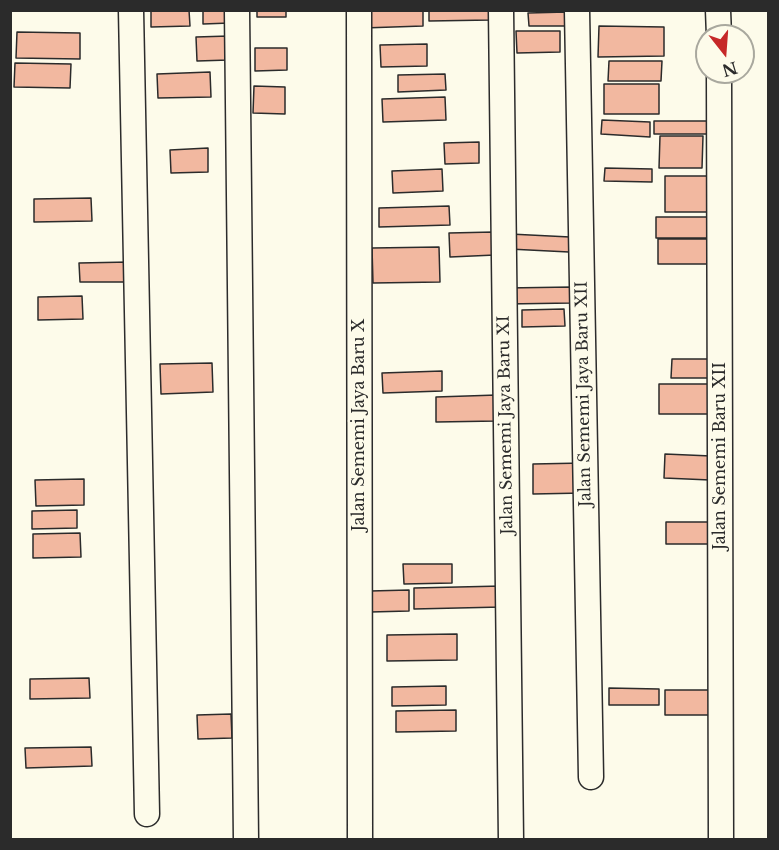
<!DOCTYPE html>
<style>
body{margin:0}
#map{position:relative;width:779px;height:850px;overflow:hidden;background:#fdfbea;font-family:"Libre Baskerville",serif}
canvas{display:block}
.frame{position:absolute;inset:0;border:12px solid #2b2b2b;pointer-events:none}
.north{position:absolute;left:695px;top:24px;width:60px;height:60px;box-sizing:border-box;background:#fdfbea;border:2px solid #a9a89e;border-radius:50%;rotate:163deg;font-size:16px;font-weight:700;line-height:24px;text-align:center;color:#2b2b2b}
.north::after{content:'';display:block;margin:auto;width:21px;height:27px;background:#c62828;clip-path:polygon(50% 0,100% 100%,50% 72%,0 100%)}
</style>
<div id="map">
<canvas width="779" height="850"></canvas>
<div class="frame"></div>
<div class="north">N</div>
</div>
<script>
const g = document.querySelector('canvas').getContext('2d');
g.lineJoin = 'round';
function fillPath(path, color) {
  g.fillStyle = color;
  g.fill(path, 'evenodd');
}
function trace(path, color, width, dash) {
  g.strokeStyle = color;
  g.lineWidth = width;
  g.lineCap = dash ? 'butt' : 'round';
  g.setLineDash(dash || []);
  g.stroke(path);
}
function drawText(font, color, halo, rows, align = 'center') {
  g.font = font + ' "Libre Baskerville",serif';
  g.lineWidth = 4.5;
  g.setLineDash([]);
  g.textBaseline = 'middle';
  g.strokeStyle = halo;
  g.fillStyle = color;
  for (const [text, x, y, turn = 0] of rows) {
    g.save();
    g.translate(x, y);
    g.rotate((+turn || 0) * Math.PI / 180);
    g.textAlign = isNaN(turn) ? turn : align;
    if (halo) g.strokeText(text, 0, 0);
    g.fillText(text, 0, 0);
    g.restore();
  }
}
const building = new Path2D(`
 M151,10H189L190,26L151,27Z
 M203,10H230V23L203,24Z
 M257,10H286V17H257Z
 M363,10H423V26L363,28Z
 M429,10H491V20L429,21Z
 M567,12V26H529L528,13Z
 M599,26L664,27V56L598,57Z
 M516,31H560V52L517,53Z
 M17,32L80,33V59L16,58Z
 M229,36V60L197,61L196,37Z
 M427,44V66L381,67L380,45Z
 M255,48H287V70L255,71Z
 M609,61H662L661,81H608Z
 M15,63L71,64L70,88L14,87Z
 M210,72L211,97L158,98L157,74Z
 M445,74L446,90L398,92V75Z
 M604,84H659V114H604Z
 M254,86L285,87V114L253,113Z
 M445,97L446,120L383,122L382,99Z
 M602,120L650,122V137L601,134Z
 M654,121H715V134H654Z
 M660,136H703L702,168H659Z
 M479,142V163L445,164L444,143Z
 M208,148V172L171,173L170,150Z
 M605,168L652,169V182L604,181Z
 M442,169L443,191L393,193L392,171Z
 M665,176H713V212H665Z
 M91,198L92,221L34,222V199Z
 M449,206L450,225L379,227V208Z
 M656,217H711V238H656Z
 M494,232L495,255L450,257L449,233Z
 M510,234L570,237L569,252L509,249Z
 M658,239H709V264H658Z
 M439,247L440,282L373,283L372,248Z
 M130,262V282H80L79,263Z
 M572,287V303L506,304V288Z
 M82,296L83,319L38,320V297Z
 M564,309L565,326L522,327V310Z
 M672,359H716V378H671Z
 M212,363L213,392L161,394L160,364Z
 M442,371V391L383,393L382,373Z
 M659,384H711L712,414H659Z
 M497,395V421L436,422V397Z
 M665,454L711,456L710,480L664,478Z
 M584,463V493L533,494V464Z
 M84,479V505L36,506L35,480Z
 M77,510V528L32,529V511Z
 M666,522H716V544H666Z
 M80,533L81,557L33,558V534Z
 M403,564H452V583L404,584Z
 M502,586V607L414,609V588Z
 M409,590V611L370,612V591Z
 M457,634V660L387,661V635Z
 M89,678L90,698L30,699V679Z
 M446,686V705L392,706V687Z
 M609,688L659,689V705H609Z
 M665,690H715V715H665Z
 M456,710V731L396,732V711Z
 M231,714L232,738L198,739L197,715Z
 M91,747L92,766L26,768L25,748Z`);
fillPath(building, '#f2b8a0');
trace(building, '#2b2b2b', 1.5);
const minor = new Path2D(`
 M131,10L147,814
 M237,10L246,840
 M359,10L360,840
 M501,10L511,840
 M577,10L591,777
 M718,10L719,36
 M719,72L721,840`);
trace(minor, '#2b2b2b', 27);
trace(minor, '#fdfbea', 24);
drawText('16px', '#2b2b2b', '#fdfbea', [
 ["Jalan Sememi Jaya Baru XII",584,394,-91],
 ["Jalan Sememi Jaya Baru X",359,425,-90],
 ["Jalan Sememi Jaya Baru XI",506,425,-91],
 ["Jalan Sememi Baru XII",720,456,-90]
]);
</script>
